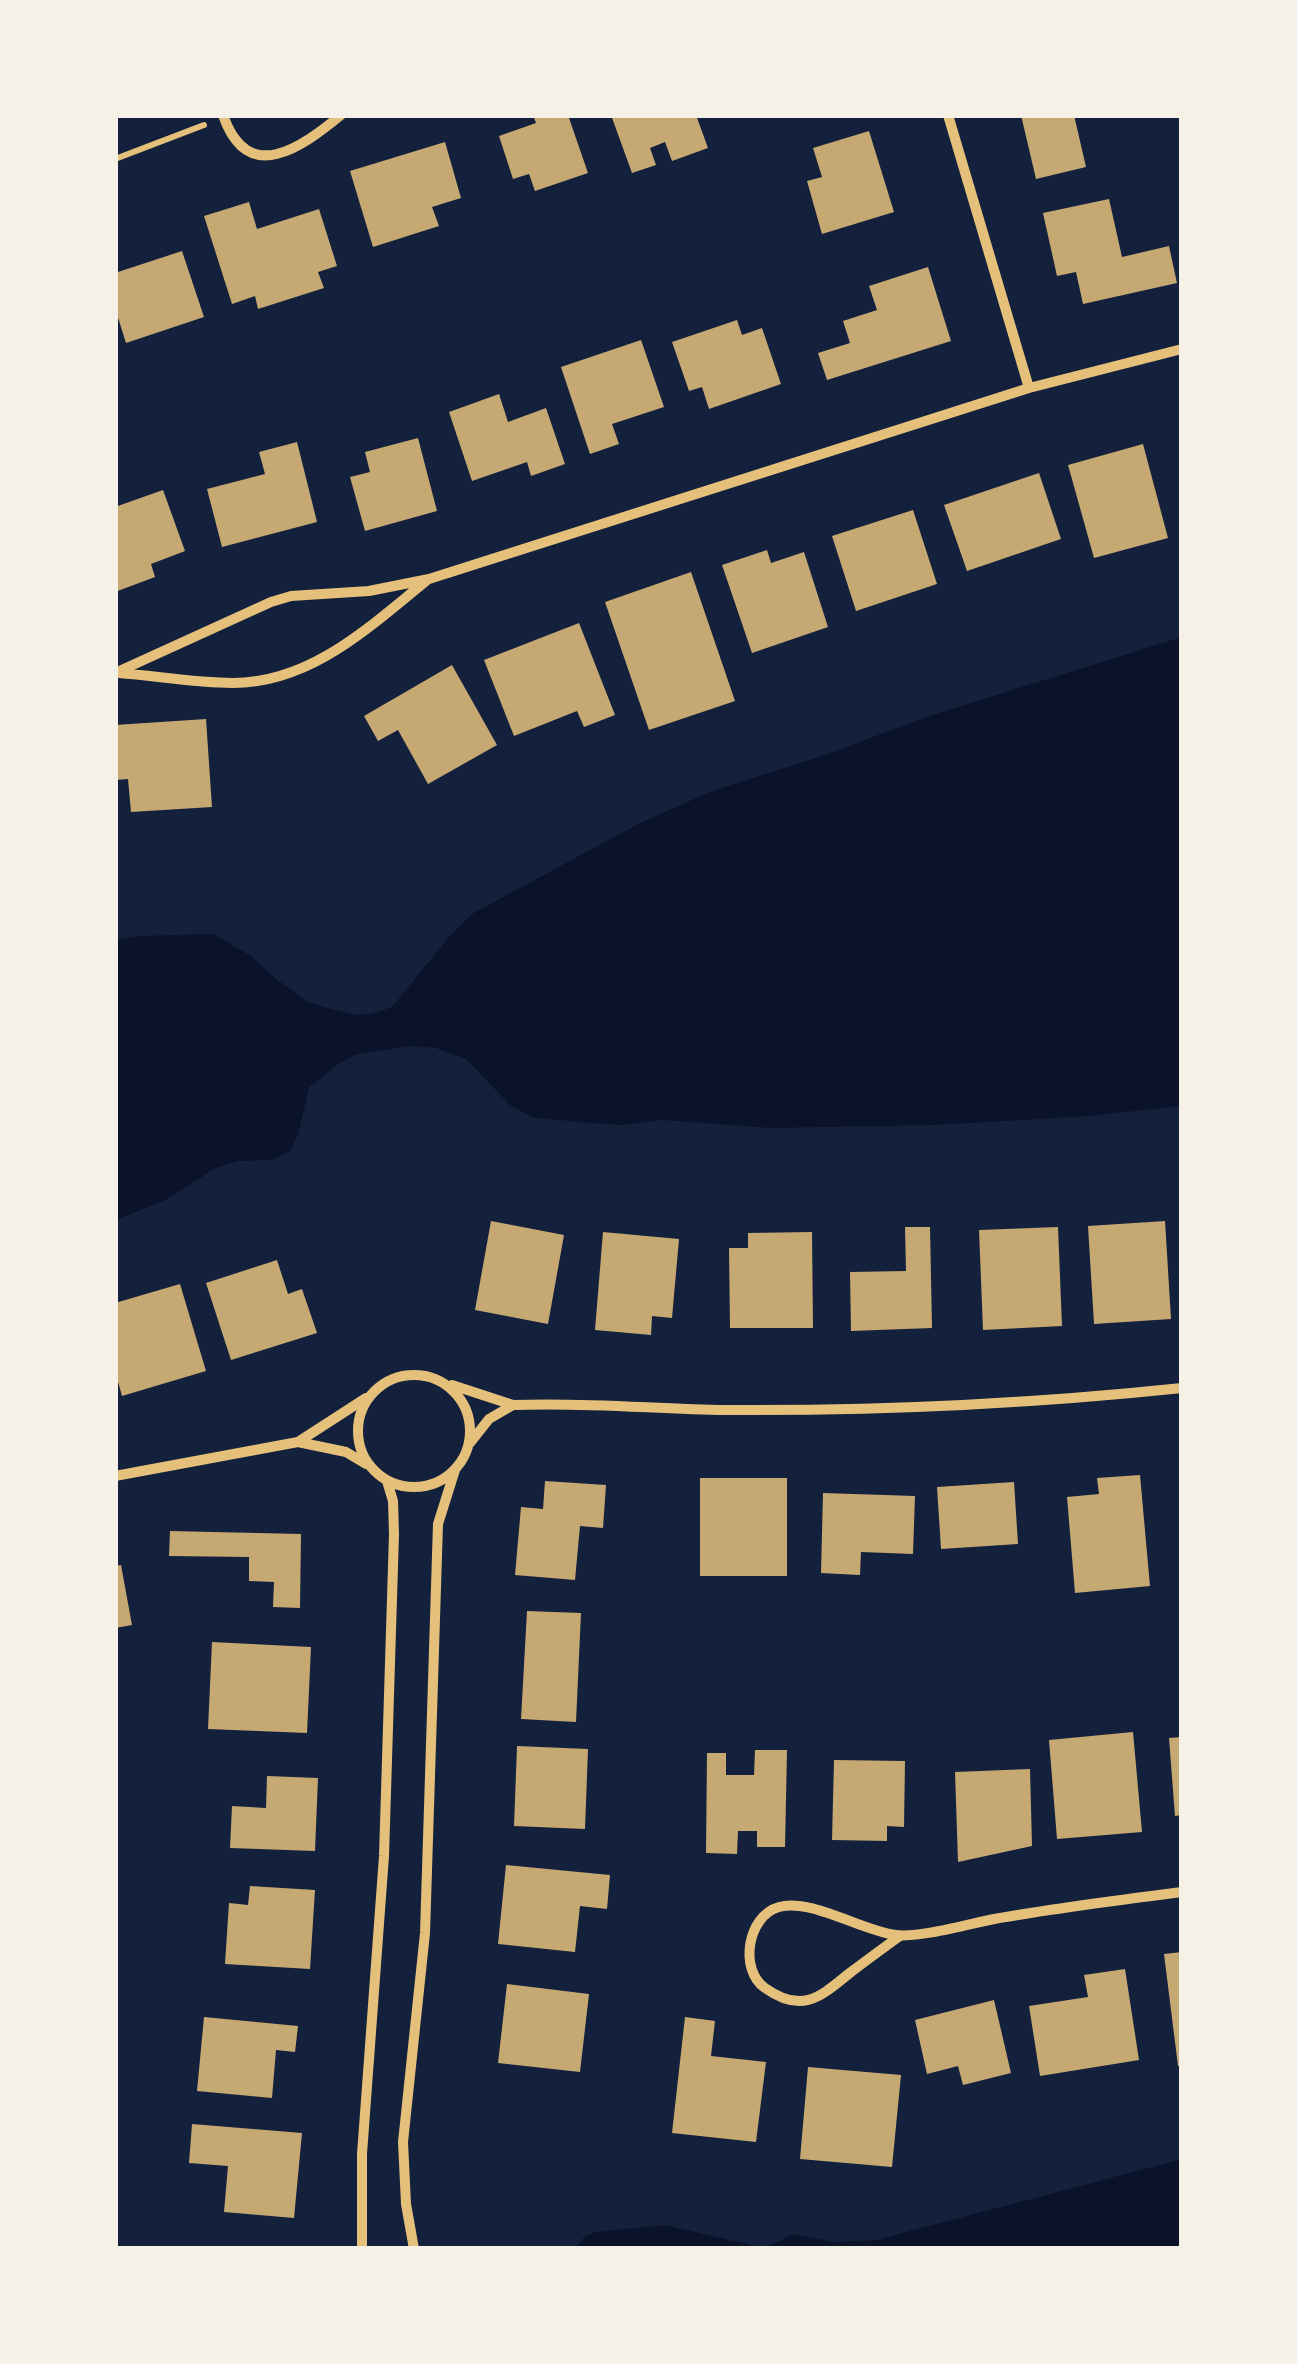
<!DOCTYPE html>
<style>
body{margin:0}
#map{position:relative;width:1297px;height:2364px;overflow:hidden;background:#14213d;font-family:Figtree,sans-serif}
canvas{display:block}
.frame{position:absolute;inset:0;border:118px solid #f6f1e7;pointer-events:none}
</style>
<div id="map">
<canvas width="1297" height="2364"></canvas>
<div class="frame"></div>
</div>
<script>
const g = document.querySelector('canvas').getContext('2d');
g.lineJoin = 'round';
function fillPath(path, color) {
  g.fillStyle = color;
  g.fill(path, 'evenodd');
}
function trace(path, color, width, dash) {
  g.strokeStyle = color;
  g.lineWidth = width;
  g.lineCap = dash ? 'butt' : 'round';
  g.setLineDash(dash || []);
  g.stroke(path);
}
fillPath(new Path2D(`
 M1182,637V1106L1090,1116L935,1125L771,1128L662,1120L623,1125L588,1123L532,1117L511,1106L466,1059L436,1048L409,1046L355,1055L337,1065L309,1087L298,1135L290,1151L272,1160L238,1161L216,1168L164,1201L115,1220V940L136,936L213,934L251,956L276,979L310,1003L355,1015L371,1014L392,1007L449,937L472,914L638,824L712,791L825,755L926,717Z
 M1182,2159V2249H575L585,2236L596,2232L665,2225L765,2248L793,2234L835,2242L876,2240Z`), '#0b132b');
fillPath(new Path2D(`
 M533,115H568L588,173L535,191L529,174L513,179L499,136L536,123Z
 M611,115H696L708,148L672,161L665,142L650,148L656,165L632,173Z
 M1021,115H1074L1086,167L1036,179Z
 M869,131L894,212L822,234L807,181L822,177L813,148Z
 M445,142L461,198L432,207L439,226L373,247L350,171Z
 M1109,199L1122,257L1169,246L1177,283L1083,304L1076,272L1057,276L1043,213Z
 M249,202L257,229L319,209L337,266L318,272L324,288L258,309L255,296L232,304L204,216Z
 M182,251L204,317L126,343L115,308V273Z
 M928,267L951,341L827,380L818,353L850,343L843,321L877,310L869,286Z
 M737,320L742,335L762,328L781,384L709,409L702,387L689,391L672,342Z
 M641,340L664,407L612,424L619,444L590,454L561,367Z
 M499,394L508,422L546,408L565,464L531,476L527,462L472,481L449,412Z
 M418,438L437,511L365,531L350,477L370,472L365,452Z
 M297,442L317,522L222,547L207,489L265,474L259,452Z
 M1143,444L1168,538L1094,558L1068,465Z
 M1039,473L1061,539L967,571L944,505Z
 M163,490L185,551L151,564L155,577L115,592V507Z
 M913,510L937,584L856,611L832,536Z
 M767,550L771,563L804,552L828,627L752,653L722,565Z
 M691,572L735,701L649,730L605,602Z
 M579,623L615,715L584,727L577,711L514,736L484,660Z
 M452,665L497,745L428,784L398,730L378,741L364,716Z
 M206,719L212,807L131,812L128,779L115,780V725Z
 M491,1221L564,1235L548,1324L475,1310Z
 M1165,1221L1171,1319L1094,1324L1088,1226Z
 M905,1227H930L932,1328L851,1331L850,1272L906,1271Z
 M1058,1227L1062,1326L983,1330L979,1230Z
 M603,1232L679,1239L672,1318L652,1316L651,1335L595,1330Z
 M812,1232L813,1328H730L729,1248H748V1233Z
 M277,1260L288,1294L302,1289L317,1333L231,1360L206,1283Z
 M180,1284L206,1371L122,1396L115,1371V1303Z
 M1140,1475L1150,1586L1075,1593L1067,1497L1099,1494L1097,1478Z
 M700,1478H787V1576H700Z
 M545,1481L606,1485L603,1528L580,1526L575,1580L515,1575L521,1507L543,1509Z
 M1014,1482L1018,1544L941,1549L937,1487Z
 M823,1493L915,1496L913,1554L861,1552L860,1575L821,1573Z
 M170,1531L301,1534L300,1608L273,1607L274,1582L249,1581V1557L169,1556Z
 M121,1565L132,1625L115,1628V1566Z
 M527,1611L581,1613L576,1722L521,1719Z
 M212,1642L311,1647L307,1733L208,1729Z
 M1133,1732L1142,1832L1057,1839L1049,1740Z
 M1182,1737V1815L1175,1816L1169,1738Z
 M517,1746L588,1749L585,1829L514,1826Z
 M755,1750H787L785,1847H757V1831H738L737,1854L706,1853L707,1753H726V1775H754Z
 M834,1760L905,1761L904,1827L887,1826V1841L832,1840Z
 M1030,1769L1032,1846L958,1862L955,1772Z
 M267,1776L318,1778L315,1851L230,1848L232,1806L266,1808Z
 M506,1865L610,1875L607,1909L580,1906L575,1952L498,1944Z
 M250,1886L315,1890L310,1969L225,1964L229,1903L248,1905Z
 M1182,1952V2065L1178,2066L1164,1954Z
 M1125,1969L1139,2060L1040,2076L1029,2006L1088,1997L1084,1975Z
 M507,1984L589,1994L580,2072L498,2063Z
 M994,2000L1011,2073L963,2085L958,2066L927,2074L915,2020Z
 M204,2017L298,2026L295,2052L276,2050L272,2098L197,2091Z
 M685,2017L715,2021L711,2056L766,2062L756,2142L672,2133Z
 M808,2067L901,2075L892,2167L800,2159Z
 M192,2124L302,2133L294,2218L224,2212L228,2166L189,2163Z`), '#c6a872');
trace(new Path2D(`
 M115,159L204,125`), '#e5c07b', 6);
trace(new Path2D(`
 M223,115C248,187 302,147 341,115
 M948,115L1029,388
 M115,673L271,602L291,596L369,591L429,579L1029,388L1182,349
 M119,673C157,676 195,683 233,683C311,683 369,627 426,581
 M358 1431a56 56 0 1 1 112 0a56 56 0 1 1-112 0Z
 M452,1385L513,1405L489,1419L470,1443
 M366,1398L298,1442L346,1452L366,1464
 M513,1405C585,1402 655,1409 726,1410C879,1411 1030,1404 1182,1388
 M115,1476L298,1442
 M900,1936C883,1948 867,1960 851,1972C821,1996 803,2015 765,1988C739,1970 747,1916 779,1907C811,1898 862,1931 896,1935C920,1938 969,1924 994,1919C1056,1908 1119,1900 1182,1892
 M362,2249V2154L384,1856L394,1534L393,1501L387,1481
 M414,2249L406,2204L403,2142L425,1933L438,1524L455,1470`), '#e5c07b', 10);
</script>
